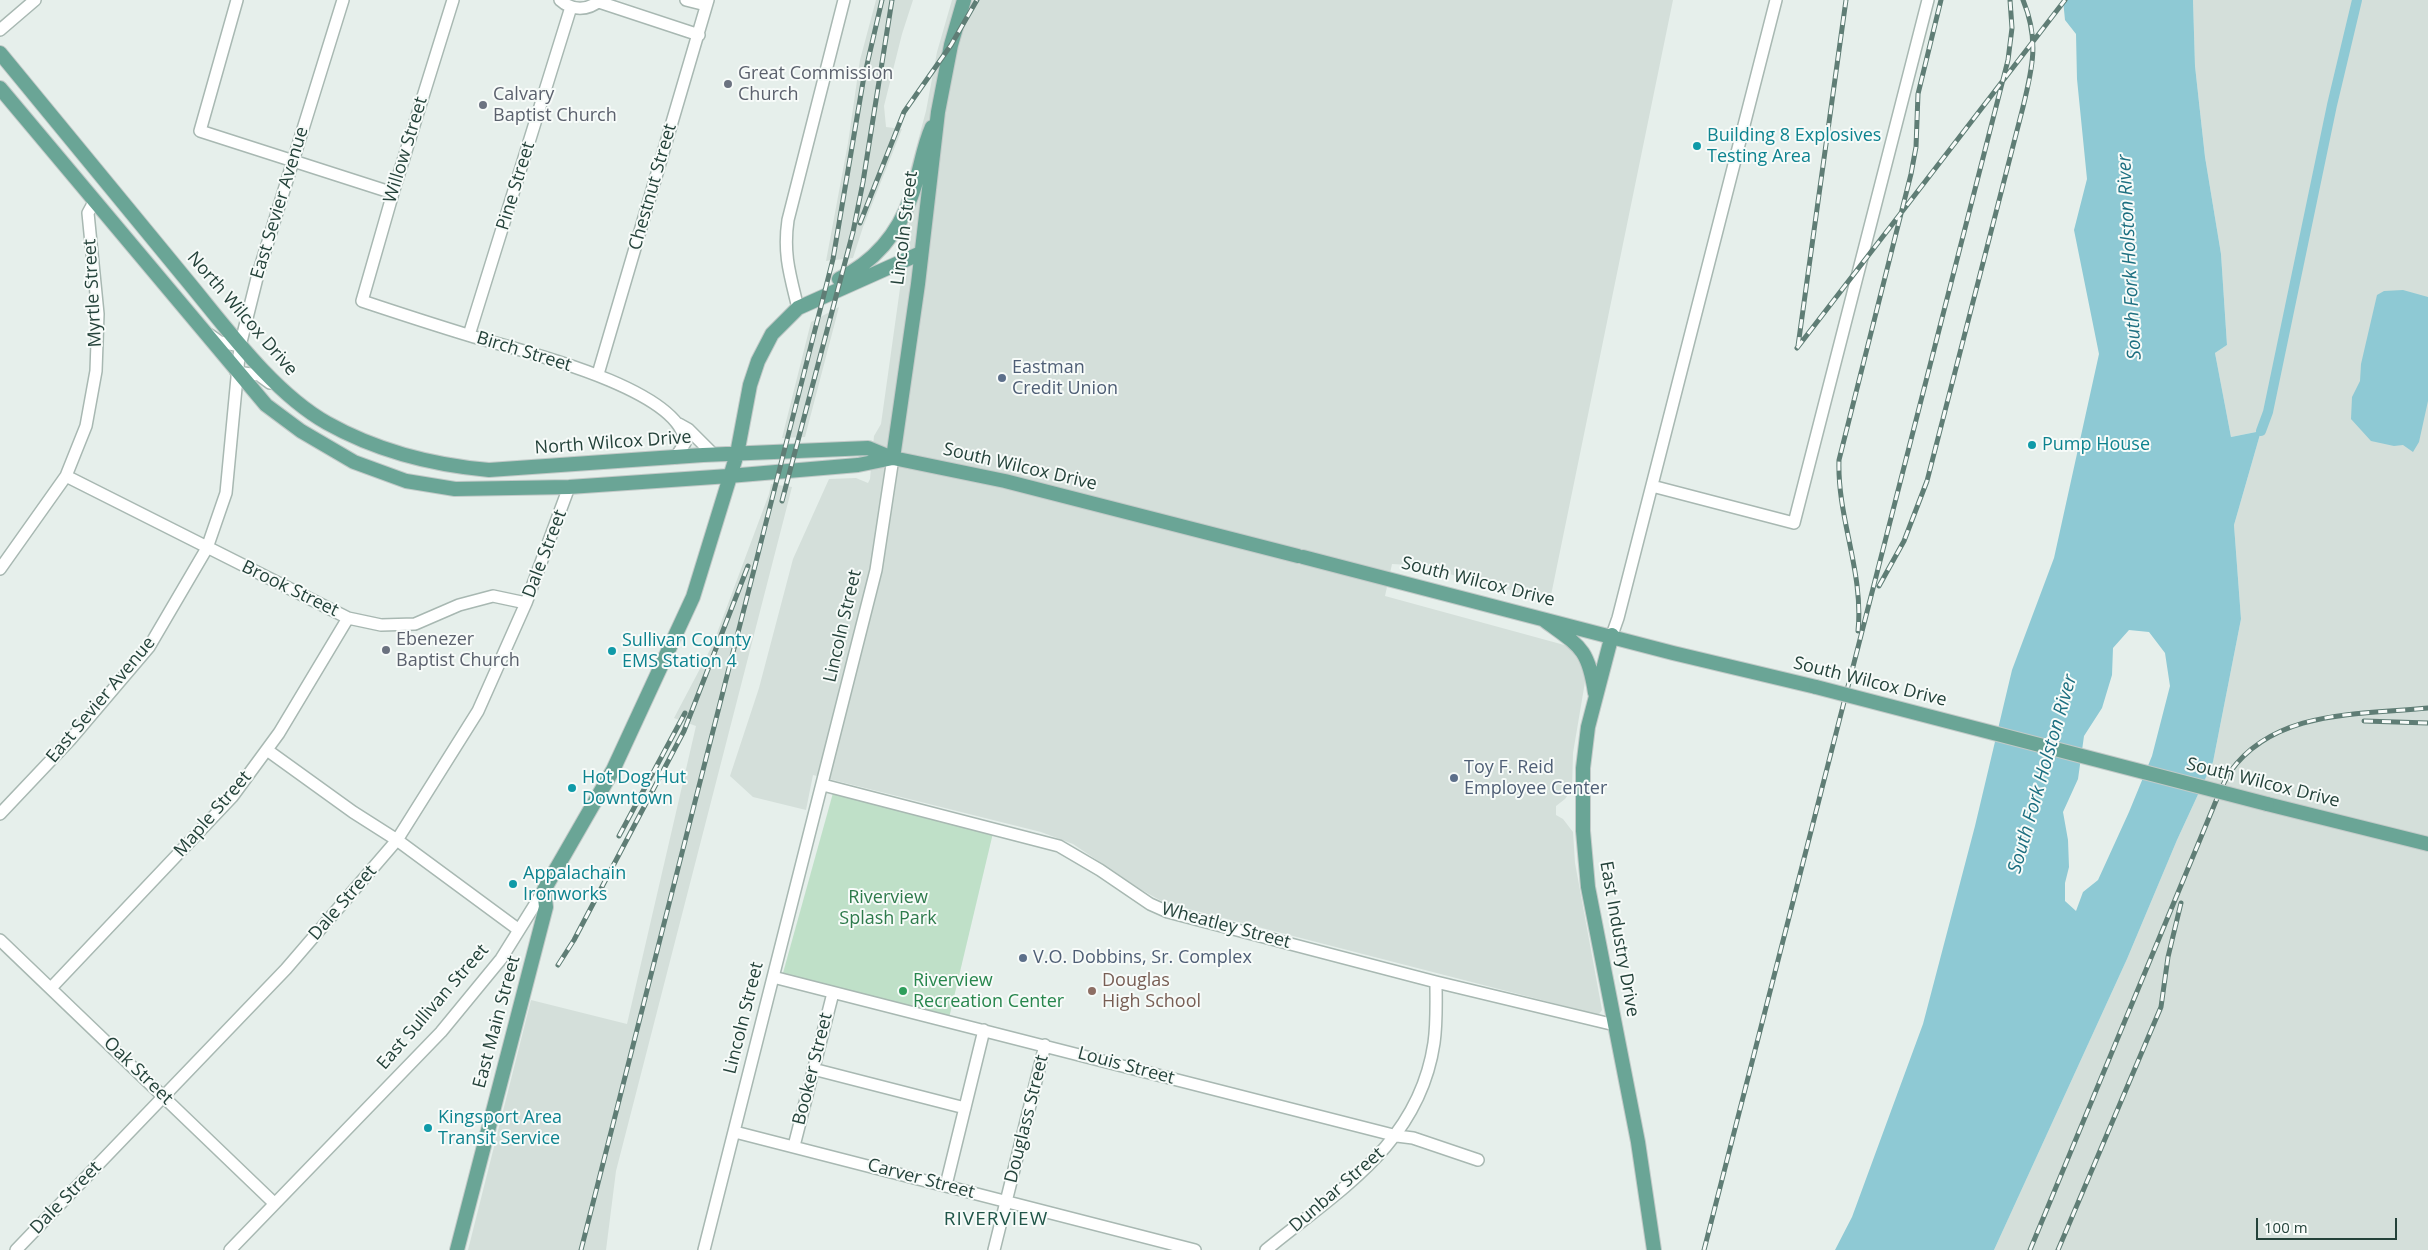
<!DOCTYPE html>
<style>
body{margin:0}
#map{position:relative;width:2428px;height:1250px;overflow:hidden;background:#e6efeb;font-family:"Open Sans",sans-serif}
canvas{display:block}
.scale{position:absolute;left:2256px;top:1218px;width:141px;height:22px;box-sizing:border-box;border:2px solid #24423a;border-top:0;padding-left:6px;font-size:15px;line-height:18px;white-space:nowrap;color:#24423a;-webkit-text-stroke:4px #f7fbf9;paint-order:stroke}
</style>
<div id="map">
<canvas width="2428" height="1250"></canvas>
<div class="scale">100 m</div>
</div>
<script>
const g = document.querySelector('canvas').getContext('2d');
g.lineJoin = 'round';
function fillPath(path, color) {
  g.fillStyle = color;
  g.fill(path, 'evenodd');
}
function trace(path, color, width, dash) {
  g.strokeStyle = color;
  g.lineWidth = width;
  g.lineCap = dash ? 'butt' : 'round';
  g.setLineDash(dash || []);
  g.stroke(path);
}
function drawText(font, color, halo, rows, align = 'center') {
  g.font = font + ' "Open Sans",sans-serif';
  g.lineWidth = 4;
  g.setLineDash([]);
  g.textBaseline = 'middle';
  g.strokeStyle = halo;
  g.fillStyle = color;
  for (const [text, x, y, turn = 0] of rows) {
    g.save();
    g.translate(x, y);
    g.rotate((+turn || 0) * Math.PI / 180);
    g.textAlign = isNaN(turn) ? turn : align;
    if (halo) g.strokeText(text, 0, 0);
    g.fillText(text, 0, 0);
    g.restore();
  }
}
fillPath(new Path2D(`
 M876,0H913L902,34L884,106L886,127L902,129L863,227L853,258L826,261L848,143L860,60Z
 M952,0H1673L1549,605L1507,589L1430,569L1426,566L1392,564L1385,596L1568,646L1578,654L1586,676L1573,753L1572,789L1565,799L1556,806V815L1563,819L1573,832L1575,863L1602,1010L1597,1017L1589,1016L1588,1012L1165,903L1140,889L1073,844L1041,832L813,775L806,810L753,797L730,776L759,688L793,559L829,479L856,478L868,483L870,479L874,436L881,424L910,217L900,207L926,111L937,52Z
 M2193,0H2428V1250H1994L2127,959L2177,840L2213,762L2241,619L2234,525L2261,431L2231,437L2215,353L2227,345L2221,254L2205,157L2195,66Z
 M839,307L805,437L782,438L811,322Z
 M771,484L792,487L616,1171L606,1250H468L531,1000L627,1024L696,726L674,718L713,644L769,494Z`), '#d4dfda');
fillPath(new Path2D(`
 M833,793L993,833L949,1018L783,973Z`), '#bfe0c8');
fillPath(new Path2D(`
 M2063,0H2193L2195,66L2205,157L2221,254L2227,345L2215,353L2231,437L2261,431L2234,525L2241,619L2213,762L2177,840L2127,959L1994,1250H1835L1852,1217L1923,1024L1975,826L2012,670L2054,558L2099,354L2074,230L2087,179L2077,79L2076,34L2065,20ZM2129,630L2149,632L2165,653L2170,686L2152,756L2129,812L2098,880L2083,892L2076,911L2065,901V883L2069,867L2068,840L2063,812L2078,779L2084,736L2102,708L2112,675L2113,648Z
 M2403,290L2428,297V401L2419,442L2413,452L2403,445L2394,446L2371,441L2351,419L2352,397L2360,381L2361,364L2377,295L2384,291Z`), '#8ec9d4');
trace(new Path2D(`
 M2261,431L2268,412L2332,105L2357,0`), '#8ec9d4', 10);
const minor = new Path2D(`
 M237,0L200,131L393,193
 M453,0L393,193L362,301C398,313 435,325 471,336C515,349 682,388 685,443L675,458
 M560,0C572,11 588,11 600,0
 M686,0L706,5
 M599,2L699,35
 M0,30L35,0
 M798,308C790,275 783,254 788,220L844,0
 M210,335L220,342L240,346
 M469,335L571,7
 M236,372L259,375L270,383
 M598,374L708,0
 M679,424L688,429L714,455
 M66,476L348,618L381,625L415,624L459,605L493,596L526,603
 M1652,486L1794,523L1928,0
 M0,569L66,476L86,426L96,371L98,314L88,213L94,202
 M1612,635L1618,618L1776,0
 M267,750L353,812L397,840L519,930
 M823,785L1059,846L1100,870L1150,904L1168,912L1436,982L1615,1025
 M0,814L70,740L149,647L207,548L226,493L240,346L258,274L343,0
 M0,940L274,1203
 M773,977L1397,1136L1413,1138L1478,1160
 M51,988L232,797L279,733L348,618
 M813,1069L965,1108
 M735,1132L1195,1250
 M794,1146L833,993
 M946,1185L984,1030
 M16,1250L286,969L397,840L478,711L526,603L569,487
 M230,1250L441,1032L501,959L544,890
 M704,1250L876,570L893,458
 M994,1250L1045,1045
 M1266,1250C1339,1190 1419,1144 1434,1043C1437,1022 1436,1002 1436,982`);
const major = new Path2D(`
 M0,53C61,128 123,203 185,278C225,326 272,392 327,423C377,451 432,465 489,470L703,455L868,448L892,458
 M0,88L266,405L301,431L354,462L406,481L455,489L569,487L729,476L858,465L893,458L1005,481L1298,556
 M839,279C874,262 898,234 911,197C920,174 922,149 932,127
 M893,458L918,284L938,112L951,45L964,0
 M1303,557L1673,653L1816,687
 M1544,620C1579,646 1588,647 1595,693
 M1612,635L1588,727L1583,768V831L1588,887L1638,1142L1654,1250
 M2267,804L2428,844
 M457,1250L546,907L544,890L613,770L693,597L737,454L750,385L758,361L772,334L798,308L921,253`);
trace(minor, '#a8b8b2', 14);
trace(major, '#c2cac8', 16);
trace(minor, '#fff', 11);
trace(major, '#6aa596', 14);
const rail = new Path2D(`
 M860,223L904,112L951,45L977,0
 M1798,346L1846,0
 M1797,348L2065,0
 M782,501L853,232L863,182L892,0
 M1879,586L1904,541L1927,481L2022,111C2032,70 2040,41 2023,0
 M1858,631C1864,572 1837,518 1839,460L1911,174L1916,147L1918,94L1941,0
 M2364,721L2428,723
 M619,836L685,713
 M558,965L574,940L684,731L748,566
 M581,1250L833,259L863,82L882,0
 M1704,1250L2008,60L2012,28L2010,0
 M2030,1250L2218,796C2222,788 2225,779 2230,772C2275,709 2359,715 2428,708
 M2058,1250L2161,1007L2168,957L2181,903`);
trace(rail, '#5f7d75', 5);
trace(rail, '#f7fbf9', 3, [9]);
const majorBridge = new Path2D(`
 M1816,687L2267,804`);
trace(majorBridge, '#c2cac8', 16, []);
trace(majorBridge, '#6aa596', 14);
for (const [x, y, r, color] of [
 [728,84,5,"#6b7280"],
 [483,105,5,"#6b7280"],
 [1697,146,5,"#0f9aa8"],
 [1002,378,5,"#5c6f8a"],
 [2032,445,5,"#0f9aa8"],
 [386,650,5,"#6b7280"],
 [612,651,5,"#0f9aa8"],
 [1454,778,5,"#5c6f8a"],
 [572,788,5,"#0f9aa8"],
 [513,884,5,"#0f9aa8"],
 [1023,958,5,"#5c6f8a"],
 [903,991,5,"#2e9e5b"],
 [1092,991,5,"#8d6e63"],
 [428,1128,5,"#0f9aa8"]
]) {
  const dot = new Path2D();
  dot.arc(x, y, r, 0, 2 * Math.PI);
  g.fillStyle = color;
  g.fill(dot);
  trace(dot, '#f7fbf9', 2);
}
drawText('18px', '#5b616d', '#f7fbf9', [
 ["Great Commission",738,74],
 ["Church",738,95],
 ["Calvary",493,95],
 ["Baptist Church",493,116],
 ["Ebenezer",396,640],
 ["Baptist Church",396,661]
], 'left');
drawText('18px', '#0d838f', '#f7fbf9', [
 ["Building 8 Explosives",1707,136],
 ["Testing Area",1707,157],
 ["Pump House",2042,445],
 ["Sullivan County",622,641],
 ["EMS Station 4",622,662],
 ["Hot Dog Hut",582,778],
 ["Downtown",582,799],
 ["Appalachain",523,874],
 ["Ironworks",523,895],
 ["Kingsport Area",438,1118],
 ["Transit Service",438,1139]
], 'left');
drawText('18px', '#24423a', '#f7fbf9', [
 ["Willow Street",406,150,-73],
 ["Pine Street",516,186,-73],
 ["Chestnut Street",653,187,-74],
 ["East Sevier Avenue",280,203,-73],
 ["Lincoln Street",905,228,-83],
 ["Myrtle Street",93,293,-93],
 ["North Wilcox Drive",242,314,49],
 ["Birch Street",524,352,17],
 ["North Wilcox Drive",613,443,-4],
 ["South Wilcox Drive",1020,467,13],
 ["Dale Street",545,554,-69],
 ["South Wilcox Drive",1478,582,14],
 ["Brook Street",290,589,26],
 ["Lincoln Street",843,626,-77],
 ["South Wilcox Drive",1870,682,14],
 ["East Sevier Avenue",101,700,-50],
 ["South Wilcox Drive",2263,783,14],
 ["Maple Street",213,814,-49],
 ["Dale Street",343,903,-49],
 ["Wheatley Street",1226,926,15],
 ["East Industry Drive",1619,939,80],
 ["East Sullivan Street",433,1007,-49],
 ["Lincoln Street",744,1018,-76],
 ["East Main Street",497,1022,-75],
 ["Louis Street",1126,1066,15],
 ["Booker Street",813,1069,-76],
 ["Oak Street",138,1071,44],
 ["Douglass Street",1027,1119,-76],
 ["Carver Street",921,1179,15],
 ["Dunbar Street",1337,1190,-41],
 ["Dale Street",66,1198,-46]
]);
drawText('18px', '#4e5e75', '#f7fbf9', [
 ["Eastman",1012,368],
 ["Credit Union",1012,389],
 ["Toy F. Reid",1464,768],
 ["Employee Center",1464,789],
 ["V.O. Dobbins, Sr. Complex",1033,958]
], 'left');
drawText('18px', '#2d7a4b', '#f7fbf9', [
 ["Riverview",888,898],
 ["Splash Park",888,919]
]);
drawText('18px', '#27864d', '#f7fbf9', [
 ["Riverview",913,981],
 ["Recreation Center",913,1002]
], 'left');
drawText('18px', '#785e54', '#f7fbf9', [
 ["Douglas",1102,981],
 ["High School",1102,1002]
], 'left');
drawText('italic 19px', '#1c6f80', '#f7fbf9', [
 ["South Fork Holston River",2130,257,-93],
 ["South Fork Holston River",2043,774,-74]
]);
g.letterSpacing = '1px';
drawText('19px', '#1f5548', '#f7fbf9', [
 ["RIVERVIEW",996,1220]
]);
g.letterSpacing = '0px';
</script>
